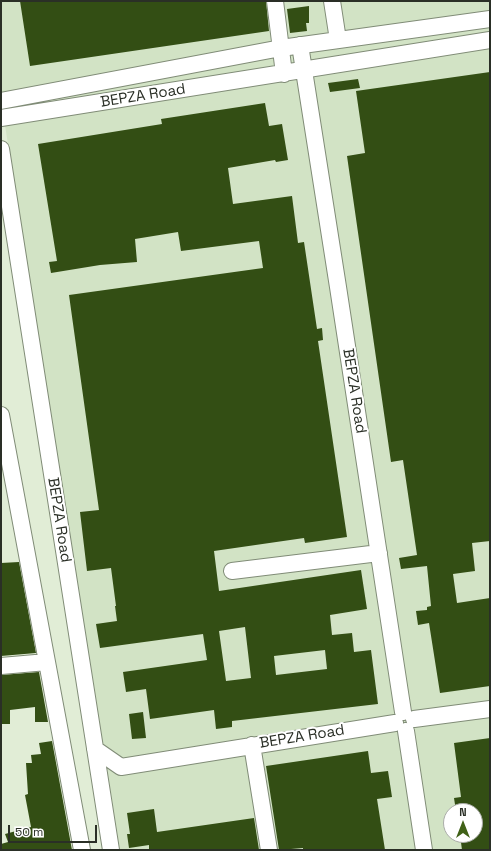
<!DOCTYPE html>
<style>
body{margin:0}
#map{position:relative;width:491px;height:851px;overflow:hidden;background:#e1edd6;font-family:"Space Grotesk",sans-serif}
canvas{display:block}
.frame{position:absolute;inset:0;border:2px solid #2a2f26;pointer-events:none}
.north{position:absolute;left:443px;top:803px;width:40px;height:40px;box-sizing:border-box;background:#fff;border:1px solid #aaaca8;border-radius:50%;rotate:0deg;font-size:11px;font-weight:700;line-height:16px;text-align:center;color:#2a2f26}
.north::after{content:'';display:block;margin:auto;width:14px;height:18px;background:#406117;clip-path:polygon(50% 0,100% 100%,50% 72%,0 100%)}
.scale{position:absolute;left:8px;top:825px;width:89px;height:18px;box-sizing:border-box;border:2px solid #2a2f26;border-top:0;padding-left:5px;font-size:12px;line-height:14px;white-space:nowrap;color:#2a2f26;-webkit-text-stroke:3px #fff;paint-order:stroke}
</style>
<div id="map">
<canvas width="491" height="851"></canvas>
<div class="frame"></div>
<div class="north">N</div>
<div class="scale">50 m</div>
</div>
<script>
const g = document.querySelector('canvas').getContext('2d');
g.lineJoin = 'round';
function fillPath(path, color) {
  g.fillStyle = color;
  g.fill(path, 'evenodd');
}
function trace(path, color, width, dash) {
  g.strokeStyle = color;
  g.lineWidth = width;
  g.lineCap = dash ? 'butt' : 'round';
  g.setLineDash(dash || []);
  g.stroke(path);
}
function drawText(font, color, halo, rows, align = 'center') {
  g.font = font + ' "Space Grotesk",sans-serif';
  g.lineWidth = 4;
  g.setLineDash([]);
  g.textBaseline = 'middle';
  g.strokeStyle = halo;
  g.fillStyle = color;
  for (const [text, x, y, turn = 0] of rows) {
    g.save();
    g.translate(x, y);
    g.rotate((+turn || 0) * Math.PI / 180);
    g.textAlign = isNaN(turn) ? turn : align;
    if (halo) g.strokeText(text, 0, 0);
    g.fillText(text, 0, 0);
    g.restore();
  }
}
fillPath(new Path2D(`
 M1,1H490V850H120L1,100ZM451,811H475V835H451Z`), '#d2e3c5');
fillPath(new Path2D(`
 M20,1H266L269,31L30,66Z
 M309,6V23H306L307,31L290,33L287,9Z
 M490,72V541L472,543L475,571L453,574L457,603L490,598V686L440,693L429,623L418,625L416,611L427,610V607L431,606L427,566L401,569L399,558L417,555L403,460L391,462L347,156L365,153L356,91Z
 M358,79L360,88L330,92L328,83Z
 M265,103L269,126L282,124L288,160L276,162L275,160L228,168L233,204L292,196L298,243L304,242L317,329L322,328L323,340L318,341L347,537L305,543L304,538L214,551L219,591L361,570L367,609L330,615L332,635L352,633L354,652L371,650L378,704L232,721V727L216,729L214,710L150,719L146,689L126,692L123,672L207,660L203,634L100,648L96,624L117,621L115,606H116L111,568L87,571L80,512L99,510L69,295L263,268L259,241L181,251L178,232L135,239L137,262L100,265L51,273L49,262L57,261L38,144L162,124L161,119ZM245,627L251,678L226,681L219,631ZM325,650L327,669L276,675L274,656Z
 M19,562L36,653L1,656V563Z
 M39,672L48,722H35V707L10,710V724H1V675Z
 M143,712L146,738L132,739L129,714Z
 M490,738V850H462L460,835H475V811H456L454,798L461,797L454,743Z
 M52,741L72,850H1V844L8,842L5,834L31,827L25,795L28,794L26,763H32L31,755L41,754L39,743Z
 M368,751L371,773L388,771L392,797L377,799L385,850H303V848L279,850L266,766Z
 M154,809L157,832L254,818L259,850H149V845L129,848L127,834H130L127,813Z`), '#334e14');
const minor = new Path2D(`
 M275,1L284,74
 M332,1L338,40
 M300,45L338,287L403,712
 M1,101L281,48L490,19
 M1,118L490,40
 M1,149L111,850
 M1,415L82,850
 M232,571L379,553
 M1,666L47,662
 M414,719L490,709
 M406,731L424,850
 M252,745L269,850
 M95,749L121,767L395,723`);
trace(minor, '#808c77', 18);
trace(minor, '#fff', 16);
drawText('15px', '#2a2f26', '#fff', [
 ["BEPZA Road",143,96,-9],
 ["BEPZA Road",354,391,81],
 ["BEPZA Road",59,520,81],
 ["BEPZA Road",302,737,-9]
]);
</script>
